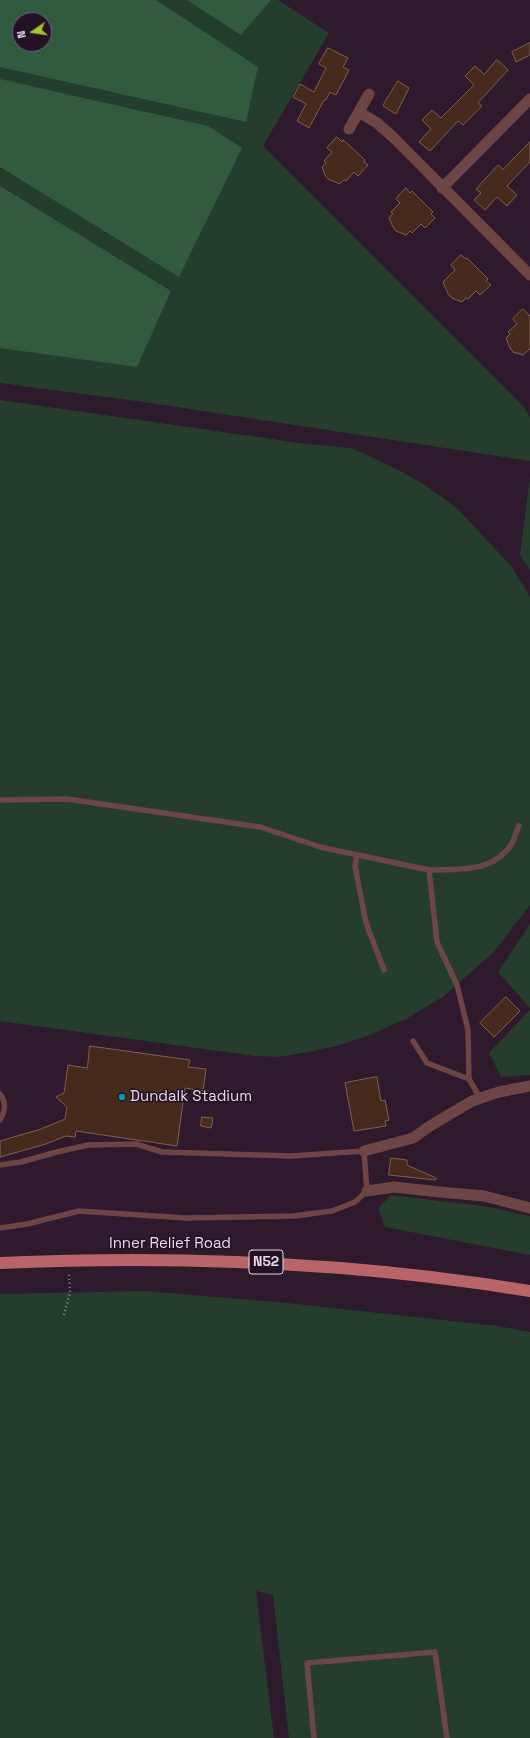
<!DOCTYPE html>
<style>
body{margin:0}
#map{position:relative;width:530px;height:1738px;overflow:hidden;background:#2e192d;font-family:"Space Grotesk",sans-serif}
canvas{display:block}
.north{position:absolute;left:12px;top:12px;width:40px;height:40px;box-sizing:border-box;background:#241023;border:1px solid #736272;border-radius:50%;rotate:257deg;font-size:11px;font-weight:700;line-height:16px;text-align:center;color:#eadce9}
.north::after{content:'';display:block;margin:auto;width:14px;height:18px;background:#a9c71b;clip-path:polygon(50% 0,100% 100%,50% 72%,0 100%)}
</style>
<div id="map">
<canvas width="530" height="1738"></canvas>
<div class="north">N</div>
</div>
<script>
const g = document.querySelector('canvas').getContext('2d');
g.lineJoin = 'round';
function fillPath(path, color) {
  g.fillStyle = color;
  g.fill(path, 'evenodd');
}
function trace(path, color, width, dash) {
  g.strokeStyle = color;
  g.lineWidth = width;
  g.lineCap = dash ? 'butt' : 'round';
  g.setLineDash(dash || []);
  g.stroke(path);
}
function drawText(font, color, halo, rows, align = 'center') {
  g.font = font + ' "Space Grotesk",sans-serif';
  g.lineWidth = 3;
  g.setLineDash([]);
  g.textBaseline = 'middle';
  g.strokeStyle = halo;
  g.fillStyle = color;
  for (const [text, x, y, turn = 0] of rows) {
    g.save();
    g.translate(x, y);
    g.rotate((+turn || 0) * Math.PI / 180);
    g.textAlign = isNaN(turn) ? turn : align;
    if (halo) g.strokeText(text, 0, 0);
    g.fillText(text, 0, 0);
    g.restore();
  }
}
fillPath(new Path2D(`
 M0,0H278L329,33L263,146L524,407L530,417V461L144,402L0,383ZM20,20H44V44H20Z
 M0,400L307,444L351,448L393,467L425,485L456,507L512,567L530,597V905L494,952L444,996L406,1019L365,1037L336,1046L309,1052L279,1057L255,1056L0,1021Z
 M530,476V570L520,555Z
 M530,924V1008L498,972Z
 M530,1010V1075L501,1077L489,1053Z
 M391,1195L489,1207L530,1216V1255L385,1227L378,1208Z
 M145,1291L287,1303L498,1326L530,1332V1738H289L273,1595L256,1591L274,1738H0V1294Z`), '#253d2c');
fillPath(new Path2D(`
 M0,0H156L258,67L246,122L0,67ZM20,20H44V44H20Z
 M187,0H271L241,35Z
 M0,79L208,126L242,148L179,277L0,167Z
 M0,186L171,291L137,367L0,348Z`), '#315a3e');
const building = new Path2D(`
 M530,43V55L516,62L512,52Z
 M328,48L348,58L343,67L349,70L336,95L330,92L326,100H324L309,128L297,121L306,104L293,97L300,84L314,92L326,68L319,64Z
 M497,60L508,70L478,103L482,106L463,125L458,121L430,151L419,142L431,129L422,120L432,110L441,118L474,85L465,76L475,66L484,74Z
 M398,81L409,88L396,114L383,106Z
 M337,137L342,142L343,140L351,147L365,160L364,162L368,165L358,176L354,172L346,181L344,180L340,184L330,180L326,177L322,167L326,163L324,161L332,152L327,148Z
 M530,142V162L507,186L517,195L507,206L497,197L485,210L474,200L481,193L476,189L498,165L503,169Z
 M406,188L410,193L412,191L433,212L431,214L435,218L425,228L421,224L412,233L410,231L406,235L396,231L393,227L389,218L393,213L391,212L400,203L396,199Z
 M461,255L466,259L467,258L488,279L486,281L491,285L480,295L476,291L468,299L466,298L462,302L452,298L448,294L443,282L455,270L451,265Z
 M523,309L530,316V349L523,355L513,352L510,348L506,338L510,334L508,332L517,324L513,319Z
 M506,997L520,1011L494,1037L480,1023Z
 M90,1046L190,1060L188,1067L206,1069L203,1091L185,1088L177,1146L76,1131L75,1137L66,1136L46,1144L0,1157V1141L41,1129L65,1119L67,1107L56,1097L64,1093L68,1065L87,1068Z
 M377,1077L381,1101L385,1100L389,1120L385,1121L386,1126L354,1131L345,1083Z
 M202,1117L213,1118L211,1128L201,1126Z
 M391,1158L407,1160V1165L436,1178V1180L389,1175Z`);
fillPath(building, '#462b1d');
trace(building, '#7f6050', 1);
trace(new Path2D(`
 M64,1315L70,1292L69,1273`), '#938292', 2.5, [1, 3]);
trace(new Path2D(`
 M0,800L67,799L260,827L320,847L429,870L437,942L457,985L468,1030L469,1079L480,1098
 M357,855L355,866L366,923L384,970
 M429,870C459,869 494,873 512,843C515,838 516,831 519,826
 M413,1041L427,1063L469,1079
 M0,1094C7,1103 5,1111 0,1120
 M0,1165L21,1162L57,1152L88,1145L136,1144L162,1152L259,1155L291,1156L364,1151L367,1191L355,1202L332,1211L294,1216L186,1218L79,1211L27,1224L0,1228
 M314,1738L307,1663L435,1652L447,1738`), '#6e4545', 5.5);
trace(new Path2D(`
 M359,112L377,123L393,137L530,275
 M349,129L369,94
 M442,188L530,99
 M364,1151L413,1138L430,1126L472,1101L499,1092L530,1086
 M367,1191L394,1187L440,1192L484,1196L530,1208`), '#6e4545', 11);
trace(new Path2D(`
 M0,1263C177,1255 355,1262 530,1291`), '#b96568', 12);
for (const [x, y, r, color] of [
 [122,1097,4,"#0f9aa8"]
]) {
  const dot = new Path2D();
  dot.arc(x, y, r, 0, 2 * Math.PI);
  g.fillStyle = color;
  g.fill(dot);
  trace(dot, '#241023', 1.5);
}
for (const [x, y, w] of [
 [266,1262,34]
]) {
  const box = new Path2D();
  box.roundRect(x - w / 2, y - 12, w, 24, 3);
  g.fillStyle = '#241023';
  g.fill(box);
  trace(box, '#eadce9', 1);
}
drawText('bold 14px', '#eadce9', null, [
 ["N52",266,1262]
]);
drawText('15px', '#eadce9', '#241023', [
 ["Dundalk Stadium",130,1097]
], 'left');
drawText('15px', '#eadce9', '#241023', [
 ["Inner Relief Road",170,1244]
]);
</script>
